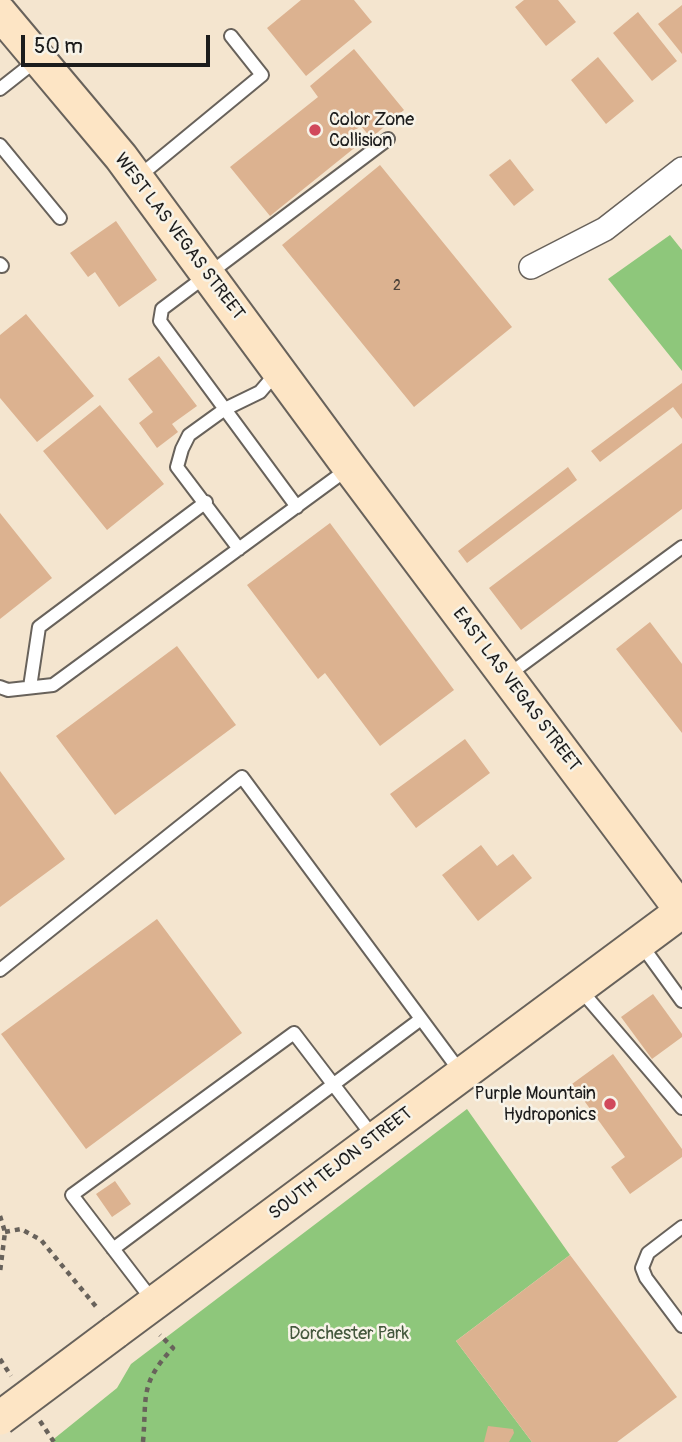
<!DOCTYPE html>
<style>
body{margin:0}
#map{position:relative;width:682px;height:1442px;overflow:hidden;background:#f4e5cf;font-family:Pangolin,sans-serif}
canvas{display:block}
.scale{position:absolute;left:21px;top:35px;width:189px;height:32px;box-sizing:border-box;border:4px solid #1c1c1c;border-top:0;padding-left:9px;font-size:21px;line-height:24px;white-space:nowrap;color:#1c1c1c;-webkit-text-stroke:5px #f7f3e8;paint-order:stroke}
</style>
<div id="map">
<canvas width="682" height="1442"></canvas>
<div class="scale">50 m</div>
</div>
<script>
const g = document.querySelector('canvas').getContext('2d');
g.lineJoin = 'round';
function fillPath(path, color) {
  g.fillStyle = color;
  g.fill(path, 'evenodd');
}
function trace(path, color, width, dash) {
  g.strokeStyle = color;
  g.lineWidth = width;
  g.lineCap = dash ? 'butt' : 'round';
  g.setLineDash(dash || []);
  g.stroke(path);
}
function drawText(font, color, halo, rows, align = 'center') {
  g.font = font + ' Pangolin,sans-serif';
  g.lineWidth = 5;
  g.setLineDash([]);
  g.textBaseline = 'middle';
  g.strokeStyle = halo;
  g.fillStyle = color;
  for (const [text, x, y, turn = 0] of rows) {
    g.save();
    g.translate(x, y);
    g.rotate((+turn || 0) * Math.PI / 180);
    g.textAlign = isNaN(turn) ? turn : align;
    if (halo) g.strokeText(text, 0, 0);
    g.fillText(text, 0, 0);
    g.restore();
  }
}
fillPath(new Path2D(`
 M670,235L682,250V371L608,279Z
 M467,1109L570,1255L456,1341L532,1442H50L117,1388L131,1364Z`), '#8ec77b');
fillPath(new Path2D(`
 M301,0H354L372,22L306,76L267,28Z
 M524,0H558L576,22L546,46L515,7Z
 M682,5V54L658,24Z
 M638,12L677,61L652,81L613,33Z
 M354,49L404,110L371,138L361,126L348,135L358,145L270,216L230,167L318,97L310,86Z
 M598,57L634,101L606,124L571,80Z
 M510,159L534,190L514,206L489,175Z
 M380,165L512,327L414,407L282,245Z
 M116,221L157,280L119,307L95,272L88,277L70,253Z
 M26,314L94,396L37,442L0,398V335Z
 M159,356L197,406L172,424L178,432L157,448L139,423L153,412L128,379Z
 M682,383V419L673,407L600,462L591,451Z
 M100,405L164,484L107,530L43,451Z
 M682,443V509L521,630L489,588Z
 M568,467L577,480L467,563L458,551Z
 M0,513L52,578L0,619Z
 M330,523L454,690L380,746L325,673L318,679L247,585Z
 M650,622L682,664V733L616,649Z
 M177,646L236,725L115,815L56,736Z
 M465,739L490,773L416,828L390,794Z
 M0,771L65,859L0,907Z
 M481,845L497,866L513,854L532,878L478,921L442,875Z
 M157,919L242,1033L86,1149L1,1034Z
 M653,994L682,1034V1037L652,1059L621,1017Z
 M613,1054L682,1149V1157L630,1194L611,1167L625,1157L572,1084Z
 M115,1181L131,1204L112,1217L96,1194Z
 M570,1255L677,1397L617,1442H532L456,1341Z
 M488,1426L513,1429L514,1433L509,1442H484Z`), '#dcb290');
const lane = new Path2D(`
 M0,89L38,59
 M0,145L60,218
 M137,178L262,75L231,36
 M0,264L2,266
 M297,507L160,321L162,309L388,139
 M239,549L177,467L182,449L189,435L225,409L260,392L278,371
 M508,675L682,547
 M0,687L8,690L53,685L349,468
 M30,687L39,627L206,502
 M640,943L682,1001
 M0,970L242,777L462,1074
 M579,988L682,1108
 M682,1227L648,1253L642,1268L646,1278L682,1326
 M113,1249L421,1019
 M153,1301L72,1195L294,1033L375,1139`);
const street = new Path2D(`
 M531,267L605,229L682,169`);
const secondary = new Path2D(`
 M0,13L121,157L350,468L682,911
 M115,1332L682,911`);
trace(lane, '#68625b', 16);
trace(street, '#68625b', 26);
trace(secondary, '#68625b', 37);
trace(new Path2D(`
 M0,1216L5,1232L0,1272
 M5,1232L21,1229L41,1240L98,1309
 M0,1359L11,1376
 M40,1421L54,1442
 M143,1442C147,1397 139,1384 173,1348L160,1335`), '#68625b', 4.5, [5, 5]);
trace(lane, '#fff', 12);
trace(street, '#fff', 23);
trace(secondary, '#fde5c5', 33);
const secondaryBridge = new Path2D(`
 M0,1418L115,1332`);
trace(secondaryBridge, '#68625b', 37, []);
trace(secondaryBridge, '#fde5c5', 33);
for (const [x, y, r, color] of [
 [315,130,7,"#d1495b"],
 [610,1104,7,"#d1495b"]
]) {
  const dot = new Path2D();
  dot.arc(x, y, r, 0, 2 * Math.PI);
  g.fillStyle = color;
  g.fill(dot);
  trace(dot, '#f7f3e8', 2.5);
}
drawText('14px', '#4c4239', null, [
 ["2",397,286]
]);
drawText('18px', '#1c1c1c', '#f7f3e8', [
 ["Color Zone",329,120],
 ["Collision",329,141],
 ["Purple Mountain",596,1094,"right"],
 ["Hydroponics",596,1115,"right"]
], 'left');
drawText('18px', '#1c1c1c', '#f7f3e8', [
 ["WEST LAS VEGAS STREET",179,237,53],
 ["EAST LAS VEGAS STREET",516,690,53],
 ["SOUTH TEJON STREET",341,1164,-37]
]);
drawText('18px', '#44583d', '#f7f3e8', [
 ["Dorchester Park",349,1334]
]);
</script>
